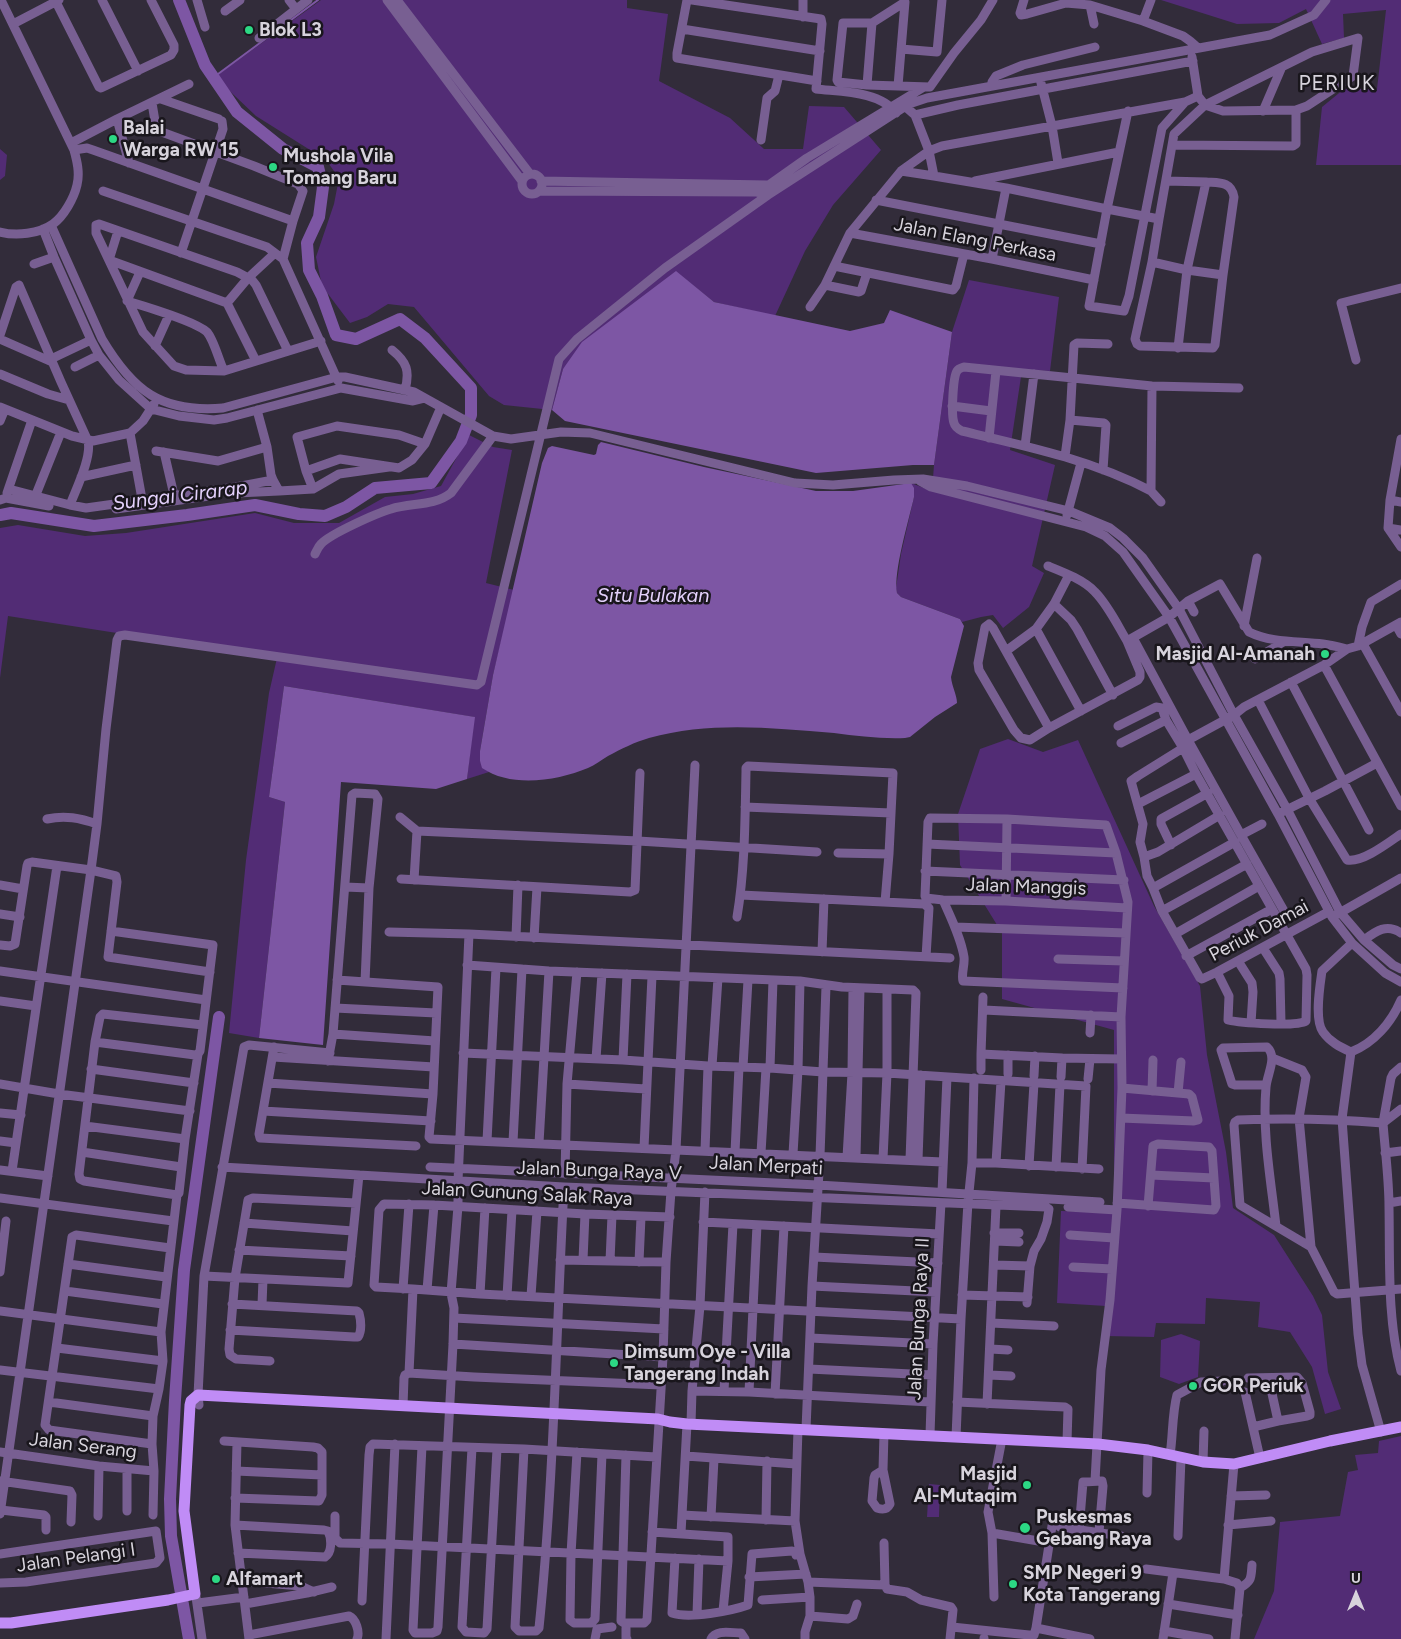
<!DOCTYPE html>
<style>
body{margin:0}
#map{position:relative;width:1401px;height:1639px;overflow:hidden;background:#322c3a;font-family:Figtree,sans-serif}
canvas{display:block}
.north{position:absolute;left:1331px;top:1569px;width:50px;height:50px;-webkit-text-stroke:4px #19161c;paint-order:stroke;rotate:0deg;font-size:14px;font-weight:700;line-height:20px;text-align:center;color:#d7d3dc}
.north::after{content:'';display:block;margin:auto;width:18px;height:22px;background:#d7d3dc;clip-path:polygon(50% 0,100% 100%,50% 72%,0 100%)}
</style>
<div id="map">
<canvas width="1401" height="1639"></canvas>
<div class="north">U</div>
</div>
<script>
const g = document.querySelector('canvas').getContext('2d');
g.lineJoin = 'round';
function fillPath(path, color) {
  g.fillStyle = color;
  g.fill(path, 'evenodd');
}
function trace(path, color, width, dash) {
  g.strokeStyle = color;
  g.lineWidth = width;
  g.lineCap = dash ? 'butt' : 'round';
  g.setLineDash(dash || []);
  g.stroke(path);
}
function drawText(font, color, halo, rows, align = 'center') {
  g.font = font + ' Figtree,sans-serif';
  g.lineWidth = 5;
  g.setLineDash([]);
  g.textBaseline = 'middle';
  g.strokeStyle = halo;
  g.fillStyle = color;
  for (const [text, x, y, turn = 0] of rows) {
    g.save();
    g.translate(x, y);
    g.rotate((+turn || 0) * Math.PI / 180);
    g.textAlign = isNaN(turn) ? turn : align;
    if (halo) g.strokeText(text, 0, 0);
    g.fillText(text, 0, 0);
    g.restore();
  }
}
fillPath(new Path2D(`
 M321,0H627V8L668,14L659,81L730,118L764,149H803L809,106L844,107L881,150L833,205L805,251L775,316L714,302L676,272L563,369L552,410L504,405L489,396L414,307L388,304L367,317L350,323L322,286L316,257L334,204L339,178L326,160L256,116L215,77Z
 M1161,0H1401V165H1316L1322,107L1344,89H1377L1386,10L1343,14L1344,38L1322,44L1306,9L1279,23L1237,24Z
 M0,149L7,155L5,176L0,180Z
 M969,280L1059,297L1050,371L1022,370L1010,450L1055,465L1032,566L1044,573L1029,607L1003,628L993,615L981,617L962,622L960,619L901,597L897,593L896,588L901,554L914,497L911,483L932,491L934,465L952,332Z
 M469,435L493,447L512,450L486,583L514,590L493,675L480,751C480,761 480,766 489,772L467,779L474,717L284,686L269,797L285,802L259,1038L229,1033L246,860L269,693L277,658L8,616L0,678V528L18,525L85,536L126,533L255,513L294,523H339L385,497L413,494L441,486Z
 M1008,739L1043,752L1078,740L1154,906L1200,986L1207,1055L1226,1152L1233,1208L1274,1235L1313,1296L1322,1315L1328,1372L1341,1409L1325,1414L1312,1367L1290,1332L1258,1327L1260,1302L1206,1298L1205,1324L1156,1323L1154,1337L1106,1336V1306L1057,1303L1061,1211L1114,1212V1030L1002,999V933L960,865L958,814L980,749Z
 M1181,1334L1200,1341L1198,1377L1179,1384L1160,1377L1161,1340Z
 M1401,1436V1639H1254L1274,1591L1280,1522L1340,1516L1348,1472L1358,1470L1355,1455L1378,1453L1379,1441Z
 M929,1484L940,1485L939,1517H927Z`), '#522c75');
fillPath(new Path2D(`
 M676,271L714,302L850,331L884,323L890,310L952,332L934,465H913L816,473L565,421L552,410L563,369L582,342Z
 M601,442L704,467L816,491H853L911,483L914,488V497C909,520 893,572 897,593L901,597L960,619L964,626L951,677C952,687 957,695 957,703L935,717L910,737L905,738C881,739 857,736 834,733C772,728 710,721 649,738C635,742 621,749 608,756C601,760 595,765 588,768C557,781 511,788 482,768L480,761V751L493,675L542,463L548,448L552,446L594,455L596,454L598,445Z
 M284,686L475,717L467,779L436,789L341,782L323,1045L259,1038L285,802L269,797Z`), '#7d56a4');
trace(new Path2D(`
 M214,77L318,0`), '#7d56a4', 2);
trace(new Path2D(`
 M0,515L11,513L94,526L187,515L255,505L299,514L325,516L346,507L375,488L431,483L461,441L471,415V388L425,338L400,319L356,339L336,335L322,296L309,270L307,243L319,217L323,187L318,167L283,149L237,112L205,65L179,0
 M189,1639L171,1536L170,1499L175,1400L184,1270L219,1017`), '#7d56a4', 12);
trace(new Path2D(`
 M55,0L99,87L101,88L171,55L174,50V45L151,0
 M102,0L138,71
 M197,0L205,27
 M289,0L296,9
 M387,0L522,181
 M397,0L530,174
 M687,0L677,53V58L817,81
 M692,0L821,19L822,24L816,89C841,92 880,91 896,113
 M1024,0L1020,13L1021,15L1027,14L1066,3
 M1066,0V3L1090,5L1143,21L1183,36L1190,41L1198,48
 M1090,5L1094,24
 M225,11L240,0
 M803,17V0
 M1143,21L1151,0
 M13,24L59,0
 M682,29L820,51
 M259,38L308,0
 M901,49L937,52L942,0
 M1041,83L1052,126L1058,163
 M867,85L872,23
 M898,86L905,2L872,23H843L837,80L838,82L867,85L930,87L954,53L981,20L993,0
 M992,86V82L996,76L1023,65L1095,47
 M1198,96L1205,105L1312,52L1358,38L1353,76L1307,106L1296,110
 M161,99L219,119
 M1185,102L1198,96L1192,57
 M152,103L156,127L159,131L254,166L298,184L303,191L293,221L283,259
 M1263,111L1281,69
 M915,115L958,105L1193,61
 M117,119L129,163
 M761,140L767,98L775,91L779,75
 M71,143L117,119L189,84
 M74,150L87,148L93,150L293,221
 M901,171L934,176L929,151L942,146L1185,102L1162,128L1129,296L1124,311L1089,306L1107,209L1159,219L1152,262
 M522 184a10 10 0 1 1 20 0a10 10 0 1 1-20 0Z
 M934,176L1006,188L1107,209L1128,111
 M541,181L767,185L780,187
 M975,181L1119,152
 M1166,181L1206,182L1187,270L1178,348
 M1206,182C1219,183 1231,181 1234,197L1223,275
 M766,187L807,158L924,87
 M103,191L267,247L283,259L338,381
 M539,191L756,192L768,195
 M876,200L1101,244
 M1159,219L1174,134L1205,105L1223,111L1296,110V144L1293,146L1173,145
 M51,225L102,339C133,391 161,413 223,408L337,377H345L414,392L493,436L511,439L561,432L590,433L795,483L833,485L894,480L923,479L967,486L1069,511L1110,528L1123,538L1143,558L1179,609L1234,715L1287,809L1340,912L1364,940L1393,965L1401,969
 M43,229L54,257L91,340L99,355L119,380L151,409L179,416L214,420L227,418L341,388L413,401L425,398
 M118,231L109,260L227,303L256,361
 M0,232C16,236 39,234 53,224C64,216 74,198 77,185C80,173 77,161 74,150L1,0
 M850,233L992,259L1094,280
 M181,253L223,129L222,121
 M992,259L1006,188
 M1152,262L1187,270L1223,275L1215,345L1213,348L1140,346L1137,344L1135,339Z
 M34,264L54,257
 M834,266L953,290L956,286L964,254
 M140,272L127,301C144,306 196,322 207,332C214,340 219,361 224,371
 M825,285L859,292L861,291L867,273
 M227,303L248,278L275,253
 M810,307L825,285L850,233L901,171L929,151L915,115L900,102
 M0,335L16,287L19,285L61,382L88,441C92,457 76,489 70,505L9,489
 M0,339L52,362
 M155,346L169,315
 M392,350C407,362 410,371 405,390
 M288,351L256,285L252,280L237,272L99,224L96,225V233L143,332L174,366L186,370L224,371L321,341
 M51,359L91,340
 M1356,360L1341,303L1401,288
 M75,367L99,355
 M0,374L48,394L69,400
 M1152,386L1151,491C1092,460 1026,446 962,431C958,429 955,427 954,423C951,415 953,377 957,371C959,368 961,368 964,367L1152,386L1239,388
 M952,406L991,411
 M0,407L72,436L93,441L130,433L143,421L154,404
 M257,410L267,447L271,475L273,480
 M1070,420L1104,423L1106,425L1103,470
 M0,421L5,409
 M130,433L142,499
 M989,438L996,371
 M1401,439L1390,500L1388,528L1401,547
 M1025,446L1034,374
 M156,451L218,461L267,447
 M164,452L174,495
 M1065,456L1070,420L1074,345L1077,343L1108,344
 M306,471L340,459L399,468L412,460L425,444L441,407
 M81,477L136,465
 M920,481L931,487L1086,527L1105,536L1123,552L1169,617L1278,814L1332,917L1352,943L1385,973L1401,982
 M313,489L306,471L297,437L337,426L399,435L425,444
 M1151,491L1161,502
 M7,493L32,420
 M237,493L279,491
 M35,497L61,432
 M0,500L6,498L49,506
 M1390,500L1401,502
 M70,505L86,508L236,487L273,480L279,491L313,489L339,474L389,467
 M116,509L209,496
 M1067,515L1081,463
 M1388,528L1401,530
 M315,554C317,550 318,547 321,544C330,534 377,513 391,509C411,502 433,507 451,493L493,436
 M1048,566C1063,572 1084,580 1095,592C1108,605 1118,626 1127,641L1169,617L1188,601L1220,584L1249,632C1271,643 1299,641 1323,644C1331,645 1339,647 1347,649
 M1188,601L1194,612
 M1054,604L1071,620L1077,629L1113,695
 M1396,625L1401,634
 M1244,626L1257,558
 M1036,629L1081,711
 M1133,638L1188,740
 M1363,644L1401,712
 M1358,646L1362,627L1371,602L1401,584
 M1006,651L1036,629L1054,604L1069,575
 M1255,659L1285,641
 M1324,665L1401,806
 M1291,682L1369,830
 M1258,700L1309,798L1347,860C1362,863 1388,843 1401,834
 M1118,726L1156,707L1162,708L1166,720L1183,748L1196,774L1306,969L1307,975L1306,1021C1297,1027 1240,1023 1228,1020L1229,996L1217,972
 M1049,728L993,628L989,624L985,627L978,663L979,670L1014,730L1021,738L1030,740L1049,728L1138,680L1140,677V672L1127,641
 M1121,743L1166,720
 M1138,804L1196,774
 M745,807L891,813
 M1282,812L1325,791L1377,763
 M1220,815L1158,852L1144,857L1147,876L1153,888L1235,842
 M400,817L417,831L638,841L817,852
 M47,819C65,815 80,818 97,824
 M1262,824L1241,835L1188,740L1234,715L1244,707L1324,665L1347,649L1358,646L1401,622
 M1241,835L1288,918
 M927,844L1116,853
 M1171,845L1161,824V819L1208,793
 M838,853L889,854
 M1144,857L1140,842L1143,824L1131,781L1138,776L1183,748
 M925,871L1124,880
 M401,879L630,892L635,890L640,773
 M414,880L417,831
 M0,885L23,889
 M345,887L369,888
 M1153,888L1162,911L1200,978L1202,979L1217,972L1328,912
 M741,895L924,904L929,908L926,957
 M943,900C951,918 961,938 964,957C965,965 961,974 963,981L1123,988
 M1006,901L1007,819
 M1162,911L1247,864
 M0,914L20,917
 M1336,915L1401,878
 M737,917C745,869 745,820 746,771V768L748,766L893,773L889,854L885,902
 M955,927L1126,933
 M389,932L469,934L950,958
 M1175,934L1259,886
 M516,937L518,885
 M534,938L537,887
 M1364,940C1376,931 1387,923 1401,933
 M1352,943L1322,971C1320,985 1314,1020 1323,1032C1330,1042 1340,1047 1351,1052C1374,1043 1391,1023 1401,1000
 M0,945L10,946L15,944L27,866L28,863L32,862L91,870L116,876L117,882L108,957L210,972
 M1263,948L1279,973L1280,979L1281,1023
 M822,952L824,899
 M1186,956L1272,909
 M1058,959L1124,961
 M1238,961L1252,983L1253,992L1251,1023
 M467,965L549,971L800,981L842,987L913,990L916,993L910,1160
 M0,971L206,1000
 M337,980L438,987L433,1094L429,1137L431,1139L943,1162
 M983,997L981,1054L1062,1058L1121,1059
 M0,1001L36,1006
 M335,1008L436,1013
 M984,1010L1121,1017
 M1090,1033L1091,1015
 M333,1034L435,1041
 M95,1042L195,1055L198,1054
 M274,1047L259,1134L260,1138L416,1146
 M1351,1052L1342,1119L1358,1334L1362,1365L1381,1432
 M463,1053L623,1060L708,1066L770,1068L823,1072L887,1073L1086,1086L1082,1169
 M273,1057L434,1067
 M1272,1058L1302,1070L1306,1077L1299,1118L1311,1247L1240,1205L1234,1125L1235,1122L1238,1120C1287,1118 1334,1119 1383,1123C1385,1150 1389,1179 1389,1207C1390,1261 1387,1319 1401,1371
 M596,1059L602,973
 M623,1060L627,974
 M328,1061L333,1034L352,795L355,793L375,794L378,799L369,888L365,982
 M712,1066L718,978
 M743,1067L748,980
 M770,1068L773,980
 M91,1069L194,1083
 M981,1070V1054
 M1008,1074V1055
 M1034,1076L1035,1056
 M1061,1077L1062,1058
 M1088,1079L1090,1059
 M268,1083L433,1094
 M0,1084L59,1094L190,1111
 M567,1084L646,1089
 M1266,1085H1235L1232,1084L1221,1050L1223,1048L1267,1047C1278,1057 1267,1074 1266,1087C1262,1133 1271,1181 1276,1226
 M1152,1091L1153,1060
 M1178,1093L1181,1062
 M263,1111L431,1121
 M0,1113L21,1115
 M1121,1118L1194,1121L1198,1120L1192,1097L1189,1094L1122,1088
 M1383,1123L1391,1078L1393,1074L1401,1067
 M1383,1123L1401,1109
 M85,1126L185,1139L198,1054L200,1051L213,945L111,931
 M0,1141L16,1143
 M487,1141L496,968
 M513,1142L522,969
 M539,1143L549,971
 M644,1148L652,976
 M705,1151L708,1066
 M82,1152L181,1167
 M735,1152L739,1067
 M761,1153L766,1068
 M1385,1153L1401,1151
 M793,1154L798,1070L800,981
 M847,1157L852,1073L853,988
 M856,1157L860,988
 M883,1159L887,1073V990
 M918,1160L921,1075
 M972,1163H996L1099,1169
 M996,1163L1001,1081
 M1029,1166L1034,1083
 M222,1167L564,1187L1046,1207L1049,1209L1047,1222L1041,1239L1034,1251L1030,1266L1027,1303
 M430,1167L818,1185L1100,1202
 M1056,1167L1060,1084
 M0,1170L48,1176
 M12,1171L57,866
 M565,1174L567,1084L577,972
 M1151,1175L1214,1178
 M942,1192L947,1077
 M177,1195L84,1181L80,1179L79,1174L95,1042L100,1017L103,1014L203,1025
 M0,1198L173,1221
 M1117,1203L1214,1210L1216,1206L1212,1151L1209,1147L1158,1144L1153,1146L1148,1206
 M1389,1203L1401,1201
 M1068,1207L1117,1210
 M703,1222L939,1234
 M244,1223L353,1231
 M994,1233H1019
 M1070,1235L1114,1238
 M995,1241L1019,1242
 M1311,1247L1334,1292L1337,1294L1401,1289
 M239,1250L351,1256
 M814,1257L938,1263
 M560,1260L666,1262
 M583,1260L585,1214
 M610,1261L612,1215
 M639,1262L641,1217
 M68,1264L166,1277
 M994,1265L1030,1266
 M1073,1267L1112,1269
 M0,1272L6,1221
 M204,1276L348,1283L359,1175
 M812,1286L936,1292
 M403,1289L409,1204
 M413,1289L376,1287L374,1285L379,1210L384,1204L434,1205L585,1214L670,1217
 M427,1290L434,1205
 M65,1291L163,1304
 M480,1294L485,1208
 M962,1295L1028,1297
 M507,1296L512,1210
 M531,1296L537,1211
 M262,1305L263,1279
 M0,1311L161,1332
 M454,1318L664,1329
 M991,1323L1054,1326
 M230,1330L354,1337H358C362,1331 361,1320 359,1313L357,1311L232,1304
 M810,1338L933,1344
 M453,1344L663,1357
 M57,1348L163,1361
 M990,1349L1008,1350
 M270,1361L236,1359L230,1355L229,1349L235,1278L248,1200L253,1198L356,1203
 M809,1369L932,1375
 M0,1370L159,1389
 M409,1373L413,1289L480,1294L961,1319
 M989,1375L1011,1376
 M1248,1378L1297,1377L1302,1383L1310,1412V1415L1307,1416L1278,1421L1253,1427
 M1271,1389L1278,1421
 M692,1391L749,1392L930,1402
 M724,1391L733,1224
 M749,1392L757,1225
 M1245,1392L1260,1458
 M775,1394L784,1226
 M49,1402L153,1416
 M957,1402L1065,1407L1068,1409L1067,1442
 M987,1404L996,1206
 M199,1405L198,1395L204,1276L244,1047L249,1045L330,1053
 M403,1406L404,1378L405,1375L409,1373L474,1377L661,1385
 M691,1424L692,1391L700,1306L705,1192
 M806,1429L812,1286L820,1156L826,986
 M930,1435L933,1344L941,1203
 M956,1437L961,1319L968,1202L972,1163L974,1078
 M224,1441L313,1447L318,1448L322,1452V1495L319,1501L235,1498
 M237,1442L235,1525L249,1639
 M152,1444L49,1430L45,1425L72,1237L76,1235L170,1248
 M422,1446L413,1630L415,1633H432L437,1631L438,1627L453,1344L454,1308L451,1293L458,1206V1181L469,934
 M472,1448L462,1627L466,1632L484,1633L487,1629L497,1449
 M524,1449L515,1627L519,1631H536L539,1628C554,1481 556,1334 564,1187
 M0,1452L99,1466L154,1471
 M577,1452L571,1554L570,1620L574,1623H591L595,1619L602,1454
 M626,1455L621,1621L624,1623H644L647,1620L663,1357L666,1262L671,1191L676,1150L695,765
 M1170,1455C1173,1436 1172,1414 1177,1395L1201,1382L1223,1381
 M686,1456L796,1464
 M1203,1462L1204,1431
 M1234,1464L1224,1579L1237,1583L1240,1588L1235,1639
 M127,1469V1511
 M883,1470L875,1475L874,1478L872,1501L877,1508C883,1510 887,1510 890,1504L883,1470L884,1433
 M236,1471L322,1475
 M0,1481L70,1491L72,1495L71,1522
 M1095,1481L1101,1370L1110,1300L1117,1210L1122,1088L1121,1017L1128,902L1116,853L1106,825L1007,819L930,818L928,822L925,896L926,898L943,900L1006,901L1127,908
 M1147,1493L1148,1450
 M1231,1496L1266,1495
 M1,1510L44,1515L46,1517V1530
 M0,1514L91,870L97,824L106,729L117,640L119,636L125,635L477,685L481,682L559,359L577,339L665,268L768,195L909,104L927,98L1270,35L1314,15L1326,0
 M153,1515L154,1471L152,1444L153,1416L159,1389L163,1361L161,1332L177,1195L179,1193L185,1139
 M682,1515L795,1521L798,1429
 M98,1516L99,1466
 M335,1516V1538L340,1543L390,1544L728,1561
 M711,1517L714,1459
 M766,1520L767,1461
 M795,1521L800,1554L808,1582L810,1597V1616L805,1632V1639
 M235,1525L324,1530L328,1531C332,1539 332,1553 325,1557L238,1553
 M1228,1525L1271,1521
 M1060,1527L1121,1536
 M1079,1530L1083,1482L1102,1481L1103,1486L1099,1532
 M652,1532L728,1537V1561L723,1611
 M681,1533L687,1424
 M992,1533L1050,1543
 M1178,1536L1181,1458
 M884,1543L885,1585L887,1589L907,1592L921,1600L951,1607L953,1610L950,1639
 M0,1554L156,1531L160,1558L156,1563L26,1582L0,1583
 M675,1558L672,1613C689,1619 731,1611 748,1605L752,1554L792,1551L795,1552L796,1555L800,1554
 M1146,1569L1224,1579
 M749,1577L806,1574
 M242,1581L301,1586L314,1592
 M808,1582L885,1585
 M1240,1588C1252,1581 1251,1578 1252,1565
 M196,1597L202,1639
 M994,1597L992,1533L988,1512L1002,1439
 M762,1600L810,1597
 M362,1601L369,1455L370,1447L373,1444L524,1449L656,1457
 M198,1603L244,1597
 M245,1604L307,1593L332,1587
 M1168,1604L1238,1615
 M697,1614L699,1559
 M810,1616L848,1619L853,1616L857,1604
 M952,1627L1029,1635H1034L1036,1628L1090,1639
 M626,1628V1639H627
 M1036,1628L1052,1526H1053
 M1164,1631L1209,1639
 M249,1635L349,1616C356,1619 360,1632 357,1639
 M386,1639L395,1444
 M595,1639L597,1629L612,1627
 M711,1639C716,1629 731,1633 741,1633L745,1639
 M984,1639V1638
 M1163,1639L1173,1573`), '#785f92', 9);
trace(new Path2D(`
 M0,1623H11L59,1616L168,1600L195,1594L184,1511L190,1405L191,1401L198,1395L658,1419L670,1422L687,1424L1098,1444L1148,1450L1203,1462L1234,1464L1330,1441L1401,1427`), '#c08cf6', 11);
for (const [x, y, r, color] of [
 [249,30,5,"#2cd884"],
 [113,139,5,"#2cd884"],
 [273,167,5,"#2cd884"],
 [1325,654,5,"#2cd884"],
 [614,1363,5,"#2cd884"],
 [1193,1386,5,"#2cd884"],
 [1027,1485,5,"#2cd884"],
 [1025,1528,6,"#2cd884"],
 [216,1579,5,"#2cd884"],
 [1013,1584,5,"#2cd884"]
]) {
  const dot = new Path2D();
  dot.arc(x, y, r, 0, 2 * Math.PI);
  g.fillStyle = color;
  g.fill(dot);
  trace(dot, '#19161c', 2);
}
drawText('bold 19px', '#d7d3dc', '#19161c', [
 ["Blok L3",259,30],
 ["Balai",123,128],
 ["Warga RW 15",123,150],
 ["Mushola Vila",283,156],
 ["Tomang Baru",283,178],
 ["Masjid Al-Amanah",1315,654,"right"],
 ["Dimsum Oye - Villa",624,1352],
 ["Tangerang Indah",624,1374],
 ["GOR Periuk",1203,1386],
 ["Masjid",1017,1474,"right"],
 ["Al-Mutaqim",1017,1496,"right"],
 ["Puskesmas",1036,1517],
 ["Gebang Raya",1036,1539],
 ["SMP Negeri 9",1023,1573],
 ["Kota Tangerang",1023,1595],
 ["Alfamart",226,1579]
], 'left');
drawText('19px', '#d7d3dc', '#19161c', [
 ["Jalan Elang Perkasa",975,240,11],
 ["Jalan Manggis",1026,887,2],
 ["Periuk Damai",1259,931,-28],
 ["Jalan Merpati",766,1166,3],
 ["Jalan Bunga Raya V",599,1171,2],
 ["Jalan Gunung Salak Raya",527,1194,3],
 ["Jalan Bunga Raya II",919,1319,-87],
 ["Jalan Serang",83,1446,7],
 ["Jalan Pelangi I",76,1558,-8]
]);
drawText('italic 20px', '#e4d1fc', '#19161c', [
 ["Sungai Cirarap",180,496,-7],
 ["Situ Bulakan",653,596]
]);
g.letterSpacing = '1px';
drawText('21px', '#d7d3dc', '#19161c', [
 ["PERIUK",1337,84]
]);
g.letterSpacing = '0px';
</script>
